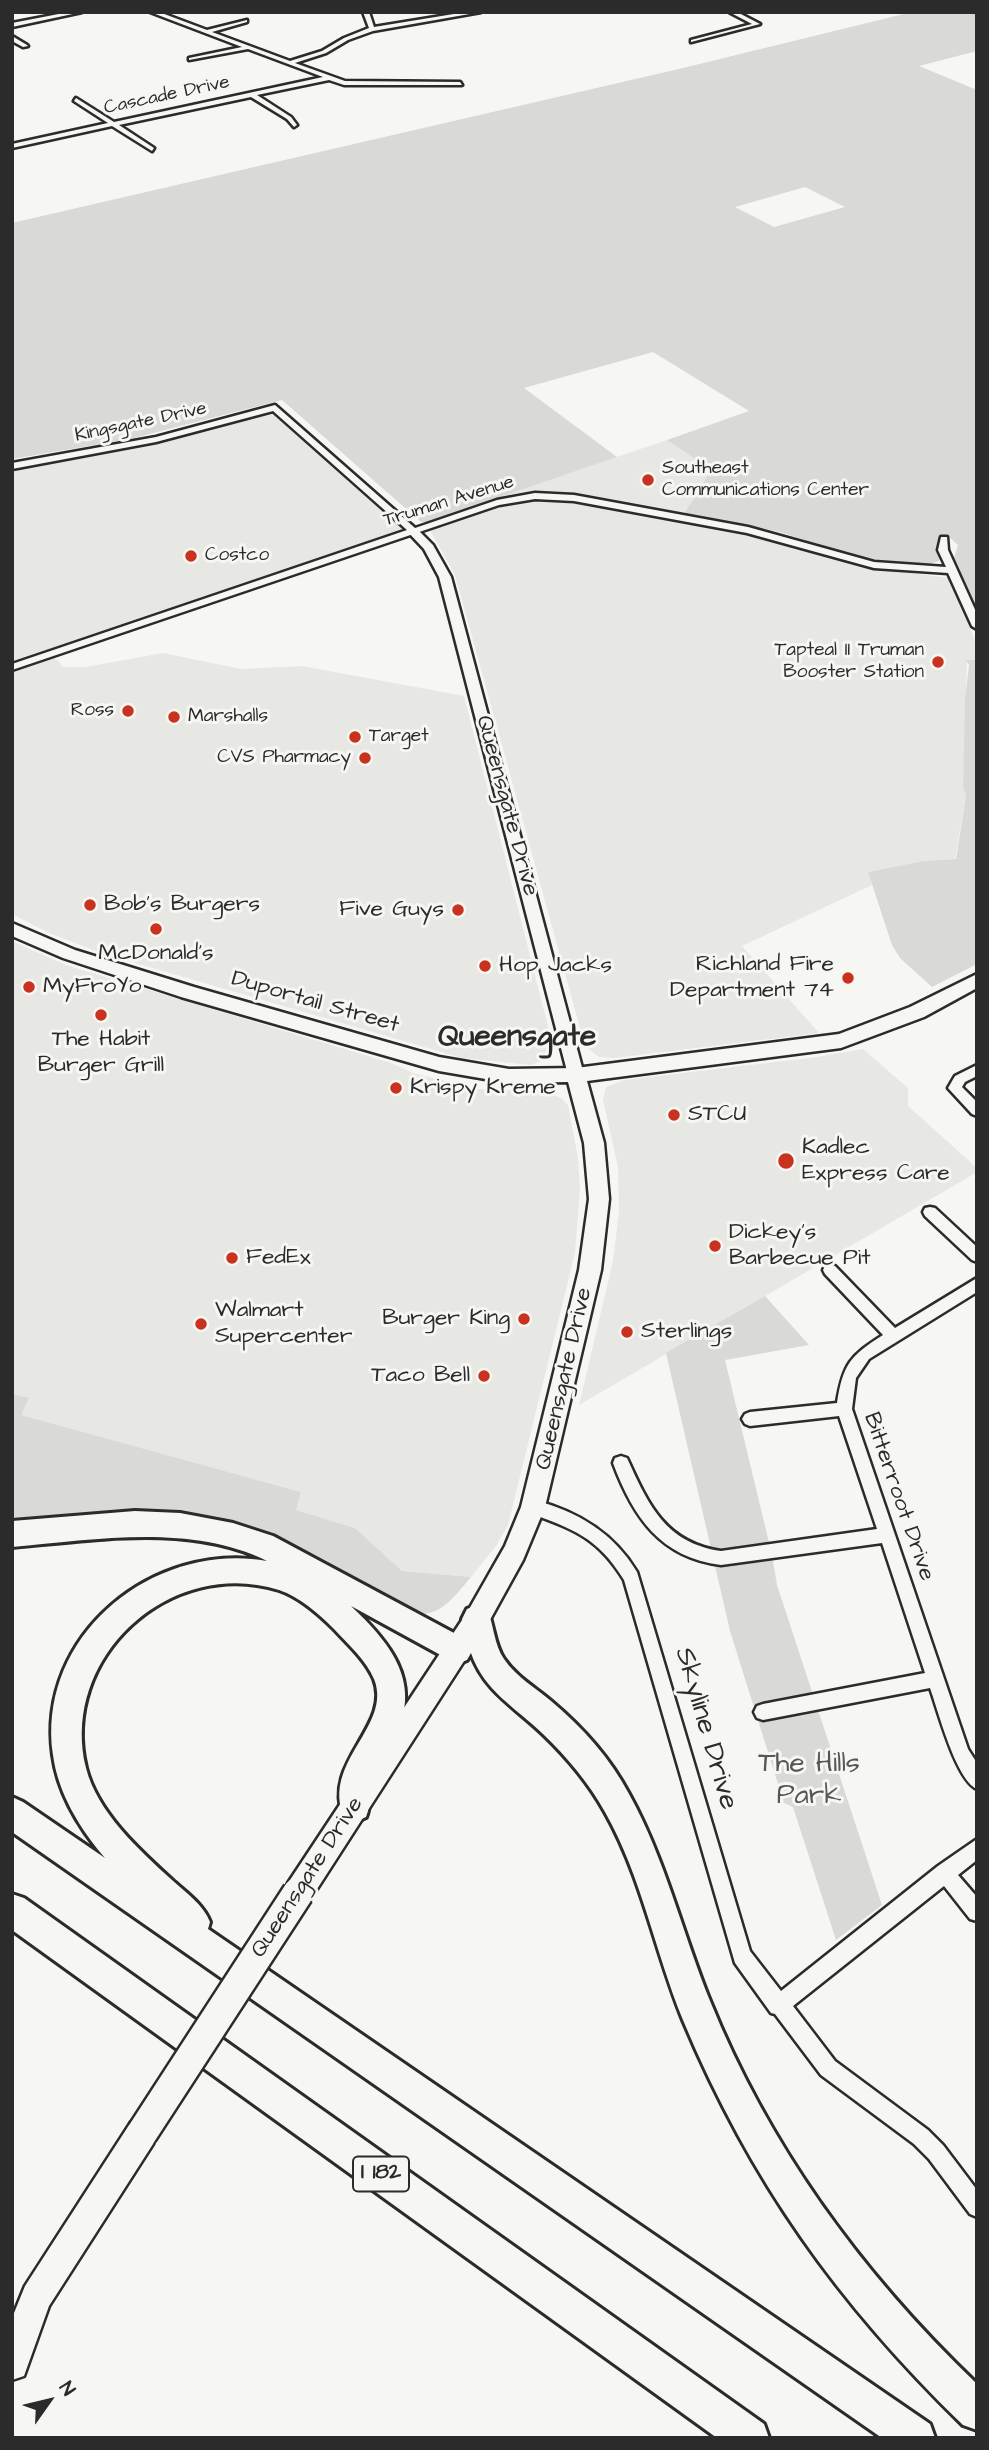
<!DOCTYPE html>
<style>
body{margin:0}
#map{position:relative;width:989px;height:2450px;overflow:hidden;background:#f6f6f2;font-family:"Architects Daughter",sans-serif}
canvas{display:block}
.frame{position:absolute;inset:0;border:14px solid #2b2b2b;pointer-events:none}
.north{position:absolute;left:14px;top:2366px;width:70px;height:70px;-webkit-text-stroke:5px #f6f6f2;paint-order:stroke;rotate:56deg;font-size:19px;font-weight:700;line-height:28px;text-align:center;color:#2b2b2b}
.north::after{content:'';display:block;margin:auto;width:24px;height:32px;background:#2b2b2b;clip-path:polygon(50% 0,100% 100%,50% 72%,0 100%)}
</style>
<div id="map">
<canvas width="989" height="2450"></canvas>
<div class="frame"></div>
<div class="north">N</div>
</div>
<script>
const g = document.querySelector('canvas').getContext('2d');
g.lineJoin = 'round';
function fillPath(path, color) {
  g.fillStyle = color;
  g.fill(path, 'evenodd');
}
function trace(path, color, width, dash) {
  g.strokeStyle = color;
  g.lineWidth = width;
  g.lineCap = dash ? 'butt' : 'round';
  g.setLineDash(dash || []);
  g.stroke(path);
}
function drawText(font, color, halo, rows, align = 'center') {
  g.font = font + ' "Architects Daughter",sans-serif';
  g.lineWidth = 6;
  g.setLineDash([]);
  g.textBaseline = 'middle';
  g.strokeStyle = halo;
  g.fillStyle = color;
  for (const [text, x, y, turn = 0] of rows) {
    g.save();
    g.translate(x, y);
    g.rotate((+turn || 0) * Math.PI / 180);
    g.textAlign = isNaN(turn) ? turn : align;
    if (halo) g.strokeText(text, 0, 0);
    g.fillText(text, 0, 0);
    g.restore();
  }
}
fillPath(new Path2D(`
 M275,414L401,528L400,531L12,663V469L154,442Z
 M667,440L711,470L684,514L568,493H530L490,500Z
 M538,499H555L745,534L775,540L857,566L949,578L977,645V660H967L963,787L966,796L955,859L923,861L869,872L872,885L742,946L819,1033L614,1058L599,1057L585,1046L455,575L431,532L432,528L493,508Z
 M163,653L241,669L302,666L464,696L553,1046L550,1057L531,1065L462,1058L101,953L49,933L12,914V669L53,655L63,667H86Z
 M12,941L66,965L391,1063L413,1073L479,1089L545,1092L561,1098L568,1105L578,1158L580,1189L575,1253L508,1525L496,1546L471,1577L402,1571L355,1528L296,1510L301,1492L20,1415L29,1399L12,1394Z
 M863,1049L908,1088V1106L977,1168V1172L579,1405L613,1261L619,1212L618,1167L603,1100L606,1087L624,1080L817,1057Z`), '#e7e7e3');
fillPath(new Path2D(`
 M912,12H977V51L919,66L977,90V608L954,558L958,545L949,537H942L938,542L939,561C890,579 832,548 786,534C753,525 718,520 684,514L711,470L667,440L749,411L653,352L524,388L617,457L427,522H421L282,400L130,439L12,459V223L683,68ZM805,187L845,207L774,227L735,207Z
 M966,660H977V964L932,987L900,958L892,945L868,872L923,861L956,859L966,796L963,787L965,699L969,665Z
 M765,1296L809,1345L725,1360L772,1555L777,1585L882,1905L836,1940L793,1807L784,1803L730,1631L666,1353Z
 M12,1394L29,1398L21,1415L301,1492L296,1510L355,1528L402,1571L471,1577C458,1592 440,1619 416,1613C406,1611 393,1600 384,1594C358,1579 332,1563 305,1550C209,1504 115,1513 12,1521Z`), '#d9d9d5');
const minor = new Path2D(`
 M69,12H82L12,27V23Z
 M150,12H159L207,30L247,20V22L212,32L290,61L322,51L344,38L369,28L363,12H369L374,27L466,12H481L373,31L348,40L326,53L295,63L345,81L460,82L462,85H344L329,80L257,95L291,117L297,125L294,127L287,119L251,97L119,125L154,148L152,151L112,126L12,148V144L108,123L74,101L76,98L114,122L323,77L248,49L189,60V58L242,47Z
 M729,12H737L760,24L691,42V40L752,24Z
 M12,36L27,45L28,46L23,47L12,41Z
 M275,405L415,528L497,500L535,493L574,495L748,527L874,562L946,567L938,550L941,537H947L948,550L977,614V629L972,626L948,573L874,568L747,533L574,501L535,499L499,505L12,670V664L407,530L273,411L156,442L12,469V463L156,437Z
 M977,1065V1076L965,1082L962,1087L977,1102V1116L972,1114L948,1088L955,1076Z
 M930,1207L935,1208L977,1247V1262L972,1260L925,1216L923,1212L925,1208Z
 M830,1264L835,1266L895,1328L977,1278V1292L869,1359L856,1378L852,1409L968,1749L977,1763V1789C956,1780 938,1710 930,1688L763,1720L757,1718L754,1712L757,1706L763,1704L925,1673L882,1543L721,1565C661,1558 633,1517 613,1463L615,1458L621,1456L627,1458C648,1504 665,1543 721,1551L877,1529L839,1416L750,1426L745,1424L742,1419L745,1414L750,1412L837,1403C843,1364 850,1356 883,1335L825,1274L823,1270L825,1266Z
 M533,1500C577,1511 613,1532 637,1572L750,1951L781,1991L938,1866L977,1839V1860L958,1875L977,1897V1921L970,1919L944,1886L793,2006L835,2061L928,2130L943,2145L977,2190V2217L970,2214L929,2159L914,2144L821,2075L775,2014L771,2013L735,1963L624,1580C597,1536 572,1529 527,1512L525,1507L527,1502Z`);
const tertiary = new Path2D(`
 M409,529H417L433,545L451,577L584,1075L582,1079H570L568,1075L439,577L424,549L407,531Z`);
const primary = new Path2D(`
 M12,923L75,950L194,987L439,1057L509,1069L576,1068L839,1034L910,1007L977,974V988L924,1017L841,1048L587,1081L604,1143L609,1199L601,1270L545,1507L523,1560L486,1627L308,1903L298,1907L288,1903L284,1893L288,1883L468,1611L505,1546L521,1507L579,1270L589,1199L584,1143L568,1082L509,1083L439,1071L181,997L63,958L12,936Z
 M142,2118L153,2122L157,2133L153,2144L49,2306L24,2376L12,2380V2318L25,2286L131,2122Z`);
const motorway = new Path2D(`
 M135,1511L180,1513L233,1523L273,1536L467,1640L462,1619L467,1609L477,1605L487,1609C494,1625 494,1645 504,1659C516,1677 536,1688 551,1701C582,1727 610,1758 629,1794C665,1859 682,1932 710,2001C769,2147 863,2275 977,2384V2430L963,2425C838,2303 751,2182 683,2020C655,1952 642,1877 605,1812C589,1783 567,1757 543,1734C515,1707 484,1691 471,1653L467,1660L457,1664L351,1606C389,1642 421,1680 397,1733C390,1747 379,1760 373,1775C368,1789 372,1803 366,1817L355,1822L344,1817C321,1762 393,1726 374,1679C366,1660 348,1644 334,1629C319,1614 300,1597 279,1590C171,1556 59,1657 86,1768C97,1812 139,1850 172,1880C186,1893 203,1904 210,1922L208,1929L930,2424L935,2438H882L12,1832V1797L23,1802L105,1858C80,1829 58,1793 53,1755C36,1635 154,1541 267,1561C189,1523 95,1540 12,1547V1521Z
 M12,1894L24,1898L764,2424L769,2438H717L12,1930Z`);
trace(minor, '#2b2b2b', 5);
trace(tertiary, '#2b2b2b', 5);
trace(primary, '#2b2b2b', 5);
trace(motorway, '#2b2b2b', 6);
fillPath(minor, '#f6f6f2');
fillPath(tertiary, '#f6f6f2');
fillPath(primary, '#f6f6f2');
fillPath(motorway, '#f6f6f2');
const primaryBridge = new Path2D(`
 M142,2133L298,1893`);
trace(primaryBridge, '#2b2b2b', 35, []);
trace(primaryBridge, '#f6f6f2', 30);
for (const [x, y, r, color] of [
 [648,480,7,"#c8321e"],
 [191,556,7,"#c8321e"],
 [938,662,7,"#c8321e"],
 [128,711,7,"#c8321e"],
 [174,717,7,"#c8321e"],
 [355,737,7,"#c8321e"],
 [365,758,7,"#c8321e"],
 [90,905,7,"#c8321e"],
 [458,910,7,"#c8321e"],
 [156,929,7,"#c8321e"],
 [485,966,7,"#c8321e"],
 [848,978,7,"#c8321e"],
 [29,987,7,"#c8321e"],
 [101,1015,7,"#c8321e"],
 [396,1088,7,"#c8321e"],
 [674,1115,7,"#c8321e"],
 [786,1161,9,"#c8321e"],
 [715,1246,7,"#c8321e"],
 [232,1258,7,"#c8321e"],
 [524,1319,7,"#c8321e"],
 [201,1324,7,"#c8321e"],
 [627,1332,7,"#c8321e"],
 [484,1376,7,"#c8321e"]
]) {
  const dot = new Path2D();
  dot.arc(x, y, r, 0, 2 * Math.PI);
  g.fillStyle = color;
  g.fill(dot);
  trace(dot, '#f6f6f2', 2.5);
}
drawText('19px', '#2b2b2b', '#f6f6f2', [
 ["Cascade Drive",167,96,-12],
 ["Kingsgate Drive",141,423,-12],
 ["Truman Avenue",449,502,-17]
]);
drawText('19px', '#2b2b2b', '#f6f6f2', [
 ["Southeast",662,469],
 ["Communications Center",662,491],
 ["Costco",205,556],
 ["Tapteal II Truman",924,651,"right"],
 ["Booster Station",924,673,"right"],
 ["Ross",114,711,"right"],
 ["Marshalls",188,717],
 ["Target",369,737],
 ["CVS Pharmacy",351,758,"right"]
], 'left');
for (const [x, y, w] of [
 [381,2174,56]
]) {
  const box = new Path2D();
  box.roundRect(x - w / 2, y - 17.5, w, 35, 5);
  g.fillStyle = '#f6f6f2';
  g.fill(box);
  trace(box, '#2b2b2b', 2);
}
drawText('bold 21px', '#2b2b2b', null, [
 ["I 182",381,2174]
]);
drawText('23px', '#2b2b2b', '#f6f6f2', [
 ["Queensgate Drive",506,806,75],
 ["Duportail Street",315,1003,16],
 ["Queensgate Drive",565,1379,-77],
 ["Bitterroot Drive",898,1497,71],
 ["Queensgate Drive",308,1878,-57]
]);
drawText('23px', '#2b2b2b', '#f6f6f2', [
 ["Bob's Burgers",104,905],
 ["Five Guys",444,910,"right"],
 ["McDonald's",156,954,"center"],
 ["Richland Fire",834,965,"right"],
 ["Department 74",834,991,"right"],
 ["Hop Jacks",499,966],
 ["MyFroYo",43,987],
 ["The Habit",101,1040,"center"],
 ["Burger Grill",101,1066,"center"],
 ["Krispy Kreme",410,1088],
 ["STCU",688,1115],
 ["Kadlec",802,1148],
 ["Express Care",802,1174],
 ["Dickey's",729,1233],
 ["Barbecue Pit",729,1259],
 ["FedEx",246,1258],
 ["Walmart",215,1311],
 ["Supercenter",215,1337],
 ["Burger King",510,1319,"right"],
 ["Sterlings",641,1332],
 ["Taco Bell",470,1376,"right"]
], 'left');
drawText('28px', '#2b2b2b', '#f6f6f2', [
 ["Skyline Drive",705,1729,74]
]);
drawText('28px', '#565656', '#f6f6f2', [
 ["The Hills",809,1765],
 ["Park",809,1797]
]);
drawText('bold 30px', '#2b2b2b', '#f6f6f2', [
 ["Queensgate",517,1039]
]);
</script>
